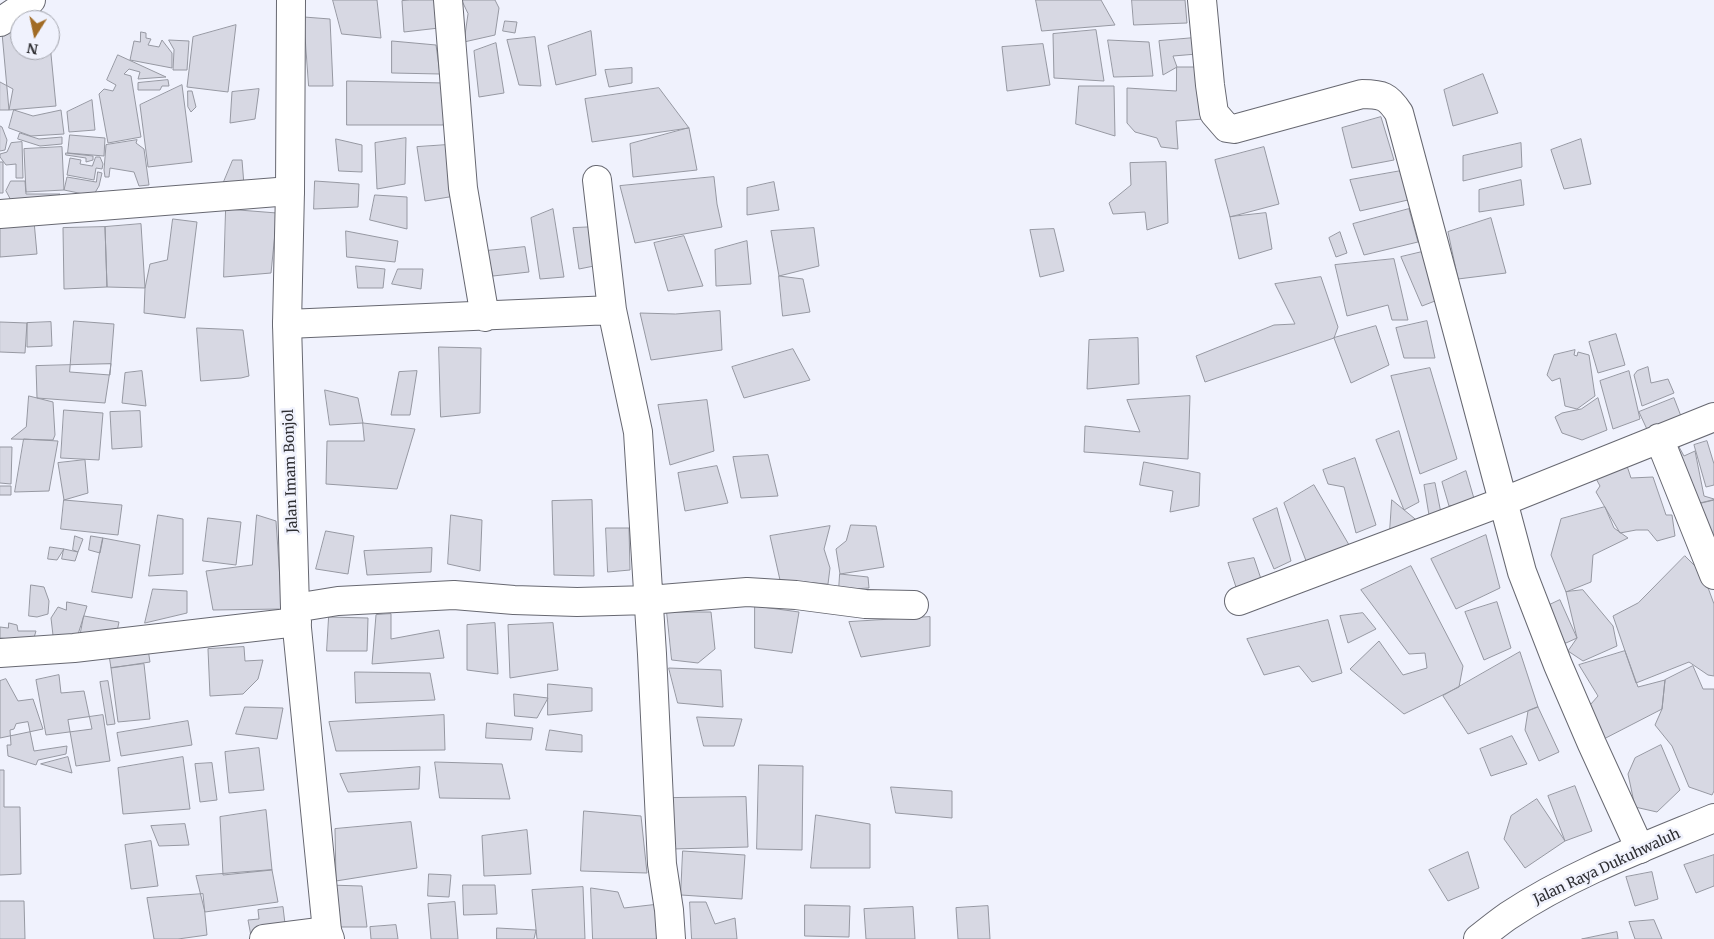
<!DOCTYPE html>
<style>
body{margin:0}
#map{position:relative;width:1714px;height:939px;overflow:hidden;background:#f0f2fd;font-family:Merriweather,serif}
canvas{display:block}
.north{position:absolute;left:10px;top:10px;width:50px;height:50px;box-sizing:border-box;background:#f0f2fd;border:1px solid #a2a4ac;border-radius:50%;rotate:190deg;font-size:14px;font-weight:700;line-height:20px;text-align:center;color:#2e2e32}
.north::after{content:'';display:block;margin:auto;width:18px;height:22px;background:#a16b24;clip-path:polygon(50% 0,100% 100%,50% 72%,0 100%)}
</style>
<div id="map">
<canvas width="1714" height="939"></canvas>
<div class="north">N</div>
</div>
<script>
const g = document.querySelector('canvas').getContext('2d');
g.lineJoin = 'round';
function fillPath(path, color) {
  g.fillStyle = color;
  g.fill(path, 'evenodd');
}
function trace(path, color, width, dash) {
  g.strokeStyle = color;
  g.lineWidth = width;
  g.lineCap = dash ? 'butt' : 'round';
  g.setLineDash(dash || []);
  g.stroke(path);
}
function drawText(font, color, halo, rows, align = 'center') {
  g.font = font + ' Merriweather,serif';
  g.lineWidth = 5;
  g.setLineDash([]);
  g.textBaseline = 'middle';
  g.strokeStyle = halo;
  g.fillStyle = color;
  for (const [text, x, y, turn = 0] of rows) {
    g.save();
    g.translate(x, y);
    g.rotate((+turn || 0) * Math.PI / 180);
    g.textAlign = isNaN(turn) ? turn : align;
    if (halo) g.strokeText(text, 0, 0);
    g.fillText(text, 0, 0);
    g.restore();
  }
}
const building = new Path2D(`
 M333,0H377L381,38L342,34Z
 M410,0H436L439,28L404,32L402,1Z
 M462,0H495L499,8L495,35L464,42L468,14Z
 M1036,0H1101L1115,25L1042,31Z
 M1132,0H1185L1187,23L1134,25Z
 M304,17L330,19L333,86H309Z
 M505,21L517,22L515,33L503,31Z
 M236,25L228,92L187,87L193,37Z
 M1096,30L1104,81L1054,78L1053,34Z
 M20,31V50H50V44L56,106L9,110L2,33Z
 M591,31L596,75L556,85L548,46Z
 M141,32L146,33V38L151,39L148,45L159,47L162,40L172,53V68L130,60L134,41L140,42Z
 M535,37L541,86L519,85L507,40Z
 M1194,38L1197,54L1173,56L1177,67L1163,75L1159,41Z
 M169,40L189,41L187,70H173L174,50Z
 M1108,40L1149,42L1153,76L1114,77Z
 M392,41L436,45L440,74L392,73Z
 M496,43L504,93L479,97L474,51Z
 M1043,44L1050,85L1007,91L1002,47Z
 M118,55L166,77L138,79L140,72L129,69L124,74L131,76L141,137L108,143L99,94L104,89L113,91L116,85L107,80Z
 M1177,67H1197L1204,119L1176,121L1178,149L1161,147L1157,138L1135,132L1127,123V88L1176,91Z
 M632,68V83L609,87L605,70Z
 M1483,74L1498,113L1453,126L1444,90Z
 M168,80L169,86H162L160,90H138V83Z
 M347,81L445,83L448,106L443,125H347Z
 M0,82L13,89L9,110H0Z
 M182,85L192,162L148,167L140,105Z
 M1079,86H1114L1115,136L1076,124Z
 M659,88L689,128L592,142L585,99Z
 M259,89L255,119L230,123L232,92Z
 M188,91H192L196,107L191,112L188,107Z
 M92,100L95,130L69,132L67,112Z
 M14,110L33,116L61,110L64,134L31,136L9,128Z
 M1381,117L1394,160L1352,168L1342,128Z
 M0,126L2,127L7,140L5,150L0,151Z
 M689,128L697,170L633,177L630,144Z
 M20,133L39,139L62,137V144L40,146L18,139Z
 M70,135L105,138L104,156L68,153Z
 M406,138L405,184L377,189L375,143Z
 M336,139L362,145V172L339,171Z
 M1581,139L1591,184L1564,189L1551,150Z
 M137,140L136,143L144,149L149,185L139,186L134,172L110,168L109,177H105L104,170L106,145Z
 M22,142L23,178H16V164L6,165L0,157V154L7,152L11,143Z
 M1521,143L1522,167L1463,181V156Z
 M447,145L455,196L425,201L417,147Z
 M62,147L64,190L26,192L24,149Z
 M1264,147L1279,204L1230,217L1215,160Z
 M66,153L93,156V160L86,162V158L66,155Z
 M96,157H100L103,164L102,169L96,168L94,180L67,175L70,158L81,160L80,164L92,166Z
 M233,160H242L244,185L223,184Z
 M0,162H3V193H0Z
 M1166,162L1168,223L1147,230L1145,212L1113,214L1109,203L1131,185L1130,163Z
 M1401,171L1408,200L1360,211L1350,180Z
 M98,172L102,173L99,186L93,196L64,190L67,177L96,182Z
 M714,177L717,204L722,227L635,243L620,186Z
 M1521,180L1524,205L1479,212V190Z
 M11,181H25L26,194H60L48,203L14,206L6,191Z
 M315,181L359,184L358,207L314,209Z
 M774,182L779,210L747,215V188Z
 M375,195L407,197V229L370,220Z
 M226,209L277,213L271,273L224,277Z
 M553,209L564,277L540,279L531,218Z
 M1409,209L1418,242L1364,255L1353,224Z
 M1266,213L1272,249L1239,259L1230,217Z
 M1491,218L1506,273L1458,279L1448,232Z
 M173,219L197,222L185,318L144,313L145,288L150,264L167,260Z
 M34,221L37,254L0,257V224Z
 M141,224L145,288L107,287L105,227Z
 M105,227L107,287L64,289L63,228Z
 M597,227L594,266L579,269L573,228Z
 M814,228L819,266L779,276L771,231Z
 M1054,229L1064,271L1040,277L1030,230Z
 M346,231L398,241L395,262L347,257Z
 M1340,232L1347,253L1336,257L1329,238Z
 M684,236L703,286L668,291L654,243Z
 M747,241L751,284L716,286L715,250Z
 M525,247L529,272L493,276L486,251Z
 M1422,252L1435,301L1422,306L1401,257Z
 M1394,259L1408,320H1392L1388,305L1347,316L1335,265Z
 M356,266L385,269L383,288H358Z
 M398,269H423L421,289L392,284Z
 M779,276L803,279L810,312L783,316Z
 M1321,277L1338,327L1334,338L1205,382L1196,356L1274,325L1295,324L1275,284Z
 M720,311L722,350L651,360L640,313L675,314Z
 M74,321L114,324L110,375L70,372Z
 M1427,321L1435,358H1404L1396,328Z
 M0,322L27,323L25,353L0,352Z
 M51,322L52,346L27,347V323Z
 M1376,326L1389,365L1351,383L1334,338Z
 M197,328L243,330L249,376L241,378L201,381Z
 M1616,334L1625,365L1598,373L1589,342Z
 M1138,338L1139,384L1087,389L1089,340Z
 M439,347L481,348L480,413L441,417Z
 M793,349L810,380L744,398L732,367Z
 M1575,350L1574,355L1577,356L1578,352L1589,355L1595,396L1577,409L1565,406L1560,378L1552,381L1547,375L1554,355Z
 M111,364L105,403L37,398L36,366Z
 M1648,367L1651,383L1668,379L1674,393L1642,406L1634,375L1637,371Z
 M1430,368L1457,459L1420,474L1391,376Z
 M142,371L146,406L122,403L125,373Z
 M417,371L410,415H391L399,372Z
 M1629,371L1640,419L1613,429L1600,381Z
 M325,390L358,398L363,423L330,425Z
 M29,396L53,402L55,435L53,440L11,439L26,427Z
 M1190,396L1188,459L1084,452L1085,426L1140,432L1127,400Z
 M1598,398L1607,430L1582,440L1562,433L1555,417L1562,413L1581,409Z
 M1674,398L1684,424L1651,438L1639,412Z
 M707,400L714,451L670,465L658,405Z
 M64,410L103,413L99,460L61,458Z
 M140,411L142,447L112,449L110,412Z
 M363,423L415,429L397,489L326,484L327,441H364Z
 M1399,431L1419,502L1404,510L1376,440Z
 M24,439L58,441L49,491L15,492Z
 M1707,441L1714,464V485L1706,487L1694,445Z
 M1678,445L1684,456L1695,451L1704,496L1714,499V500L1689,506L1666,449Z
 M0,447H12L11,484L0,483Z
 M768,455L778,496L741,498L733,457Z
 M1355,458L1376,525L1356,533L1344,487L1328,484L1323,470Z
 M85,460L88,493L64,500L58,463Z
 M1144,462L1200,473L1199,506L1170,512L1173,491L1140,485Z
 M1626,463L1631,478L1653,477L1666,515H1672L1675,536L1657,541L1648,530H1636L1620,533L1596,492L1600,486L1593,473Z
 M717,466L728,503L685,511L678,473Z
 M1466,471L1475,502L1449,506L1442,482Z
 M1435,483L1441,513L1429,515L1424,485Z
 M1314,485L1352,550L1308,566L1284,503Z
 M0,486H11V495H0Z
 M64,500L122,505L118,535L61,529Z
 M592,500L594,576L554,575L552,501Z
 M1392,500L1420,523L1390,531Z
 M1714,500V545L1689,506Z
 M1605,507L1614,528L1628,538L1593,555L1591,582L1566,592L1551,555L1561,519Z
 M1277,508L1291,561L1274,569L1253,519Z
 M158,515L183,519V574L149,576Z
 M257,515L276,521L282,609L213,610L206,571L252,565Z
 M451,515L482,520L480,571L448,564Z
 M208,518L241,522L236,565L203,561Z
 M851,525L876,526L884,567L840,574L836,549L846,541Z
 M830,526L824,549L830,568L828,584L780,580L770,536Z
 M606,528H629L630,570L608,572Z
 M326,531L354,536L348,574L316,569Z
 M1486,535L1500,588L1456,609L1431,559Z
 M75,536L83,539L78,552L73,550Z
 M91,536L103,538L100,553L89,550Z
 M103,538L140,545L132,598L92,592Z
 M50,547L64,549L57,560L48,559Z
 M432,548L431,572L367,575L364,551Z
 M64,549L78,552L75,561L62,559Z
 M1685,556L1703,574L1714,604V676L1708,675L1689,662L1636,683L1613,616L1638,603Z
 M1254,558L1262,582L1236,587L1228,563Z
 M1411,566L1463,666L1459,687L1404,714L1350,669L1379,641L1403,675L1427,668L1425,653L1409,654L1361,590Z
 M840,574L868,577L869,588L839,590Z
 M31,585L44,587L49,601L48,614L37,617L29,616Z
 M153,589L187,591V613L145,623Z
 M1583,590L1613,626L1617,646L1583,661L1568,651L1577,638L1566,592Z
 M1560,600L1577,638L1566,643L1554,638L1541,609Z
 M67,602L87,606L74,647L54,644L51,618L58,607L66,610Z
 M1497,602L1511,648L1484,660L1465,612Z
 M755,606L799,612L792,653L755,648Z
 M667,612H711L715,649L698,663L672,660Z
 M1363,613L1376,629L1348,643L1340,616Z
 M391,614V639L439,630L444,658L372,664L376,615Z
 M84,616L119,622L116,636L79,642Z
 M329,617L368,618L367,651H327Z
 M930,617V646L861,657L849,622Z
 M1328,620L1342,673L1312,682L1299,666L1264,675L1247,639Z
 M9,623L17,625L18,631H36L33,641L0,638V627L8,628Z
 M495,623L498,674L467,670V625Z
 M553,623L558,670L510,678L508,625Z
 M244,647L245,661L263,660L258,679L243,694L210,696L208,649Z
 M148,649L150,662L111,668L109,655Z
 M1625,651L1638,687L1665,680L1662,709L1598,742L1583,713L1598,696L1579,665Z
 M1520,652L1538,707L1468,734L1443,696Z
 M144,664L150,719L118,722L111,668Z
 M1693,666L1703,689H1714V791L1712,795L1689,787L1672,746L1655,725L1662,709L1665,680Z
 M669,668L721,670L723,707L678,703Z
 M355,672L430,673L435,700L356,703Z
 M59,675L61,693L84,691L92,729L46,735L36,680Z
 M6,679L18,701L33,699L43,729L0,738V681Z
 M108,681L115,724L107,725L100,682Z
 M548,684L592,688V711L548,715Z
 M514,694L548,698L537,718L515,716Z
 M245,707L283,708L277,739L236,734Z
 M1538,707L1559,752L1539,761L1525,730L1528,711Z
 M103,715L110,761L76,766L68,720Z
 M444,715L445,750L336,751L329,722Z
 M697,717L742,719L734,746H704Z
 M188,721L192,745L121,756L117,733Z
 M28,722L34,751L67,746L66,754L38,760L36,765L8,756L7,745H11L10,730L14,729L16,724Z
 M487,723L533,728L531,740L486,738Z
 M550,730L582,735V752L546,750Z
 M1512,736L1527,764L1491,776L1480,749Z
 M1661,745L1680,790L1657,812L1635,807L1628,774L1635,758Z
 M259,748L264,790L229,793L225,752Z
 M68,757L72,773L41,764Z
 M183,757L190,809L123,814L118,768Z
 M435,762L502,764L510,799L440,798Z
 M212,763L217,800L200,802L195,764Z
 M759,765L803,766L802,850L757,849Z
 M420,767L419,789L348,792L340,774Z
 M0,770H4V807H20L21,874L0,875Z
 M1575,786L1592,831L1565,841L1548,796Z
 M891,787L952,791V818L896,813Z
 M746,797L748,847L672,849L671,798Z
 M1537,799L1565,841L1525,868L1504,839L1511,816Z
 M266,810L272,870L223,875L220,817Z
 M584,811L641,816L647,873L581,871Z
 M816,815L870,824V868H811Z
 M411,822L417,868L336,881L335,829Z
 M185,824L189,845L159,846L151,826Z
 M527,830L531,874L484,876L482,836Z
 M151,841L158,886L131,889L125,845Z
 M683,851L745,855L742,899L681,895Z
 M1468,852L1479,888L1448,901L1429,870Z
 M1714,855V886L1696,893L1684,865Z
 M272,870L278,902L205,912L196,876Z
 M1652,872L1658,899L1635,906L1626,877Z
 M429,874L451,875L449,897L428,896Z
 M328,885L362,886L367,927H333Z
 M463,885H495L497,914L464,915Z
 M583,887L585,939H537L532,890Z
 M591,888L618,892L624,908L659,904L658,939H593Z
 M203,894L207,935L178,939H154L147,898Z
 M0,901H24L25,939H0Z
 M455,902L458,939H431L428,904Z
 M690,902H706L715,924L735,918L737,939H692Z
 M805,905L850,906L849,937L805,936Z
 M988,906L990,939H958L956,908Z
 M283,907L286,932L251,936L248,920L259,919L258,910Z
 M913,907L915,939H866L864,909Z
 M1654,920L1662,939H1635L1629,922Z
 M396,925L398,939H371L370,927Z
 M497,928L536,930L534,939H497Z
 M1617,932L1618,939H1582Z`);
fillPath(building, '#d7d8e3');
trace(building, '#9698a2', 1);
const minor = new Path2D(`
 M448,0L463,188L485,317
 M1202,0L1210,85L1214,113L1227,128L1234,129L1362,94C1382,94 1388,96 1399,113L1522,572L1558,665L1592,744L1640,849
 M0,22L27,4L31,0
 M597,180L612,310
 M0,214L290,191
 M287,324L612,310L638,432L652,654L662,864L669,910L671,939
 M1659,438L1714,575
 M1239,601L1502,502L1714,417
 M295,608L338,601L454,595L514,600L577,602L649,600L747,592L796,595L865,604L914,605
 M0,653L74,648L297,622
 M264,939L327,931`);
const major = new Path2D(`
 M291,0L290,191L287,324L295,608L327,931L330,939
 M1478,939C1488,931 1498,923 1508,916C1571,874 1644,847 1714,818`);
trace(minor, '#676871', 30);
trace(major, '#676871', 30);
trace(minor, '#fff', 28);
trace(major, '#fff', 28);
drawText('14px', '#2e2e32', '#f0f2fd', [
 ["Jalan Imam Bonjol",291,471,-92],
 ["Jalan Raya Dukuhwaluh",1607,867,-25]
]);
</script>
